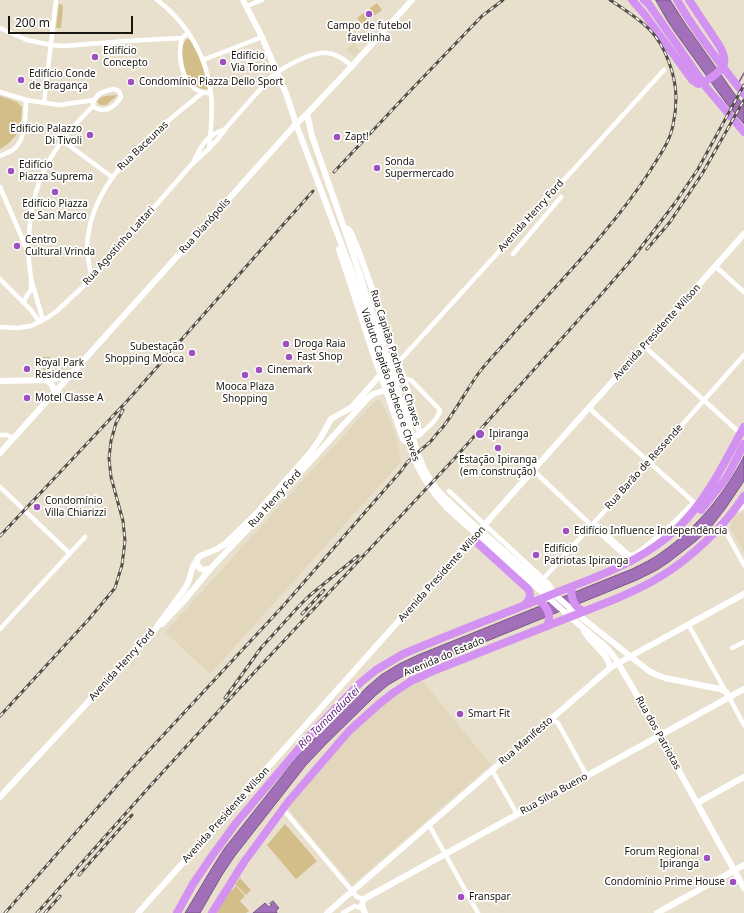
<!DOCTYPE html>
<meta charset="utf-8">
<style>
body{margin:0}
#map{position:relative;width:744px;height:913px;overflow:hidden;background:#e8e0cd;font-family:"Noto Sans",sans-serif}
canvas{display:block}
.scale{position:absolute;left:8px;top:16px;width:125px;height:18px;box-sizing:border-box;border:2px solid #18150e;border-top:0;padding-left:5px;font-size:12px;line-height:14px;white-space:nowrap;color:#18150e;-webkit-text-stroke:3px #fff;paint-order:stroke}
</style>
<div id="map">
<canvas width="744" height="913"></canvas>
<div class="scale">200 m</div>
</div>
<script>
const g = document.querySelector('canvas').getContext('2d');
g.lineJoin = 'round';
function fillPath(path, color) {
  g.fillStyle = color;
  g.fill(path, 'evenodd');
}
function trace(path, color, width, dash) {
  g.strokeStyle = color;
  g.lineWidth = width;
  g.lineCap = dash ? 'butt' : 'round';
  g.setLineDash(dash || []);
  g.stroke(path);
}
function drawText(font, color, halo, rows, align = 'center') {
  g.font = font + ' "Noto Sans",sans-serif';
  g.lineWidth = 3.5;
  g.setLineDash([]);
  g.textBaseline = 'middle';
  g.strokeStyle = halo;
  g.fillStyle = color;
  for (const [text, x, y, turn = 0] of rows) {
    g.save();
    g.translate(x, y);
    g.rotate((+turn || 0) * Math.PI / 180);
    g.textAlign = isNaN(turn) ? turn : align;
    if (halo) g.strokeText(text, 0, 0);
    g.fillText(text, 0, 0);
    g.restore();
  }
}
fillPath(new Path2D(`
 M354,41L360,51L355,57L346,50Z
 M376,400H380L387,413L396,437L401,462L210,674L165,632Z
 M744,511V553L730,528L734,516Z
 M422,680L491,765L352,885L290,811V804L357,728L389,700L412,685Z`), '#e2d7bd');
fillPath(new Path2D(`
 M377,3L382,10L362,24L357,18Z
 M59,4L63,5L61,28H56Z
 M187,39H189C201,53 204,71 208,89C205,89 202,89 199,88C192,85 187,77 184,70C181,63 180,45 187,39Z
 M118,95L106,105H100L97,102C101,94 110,96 118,95Z
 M0,96L17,102L22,107C21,128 19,138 0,149Z
 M43,357H50V371L43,372Z
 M285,824L317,861L296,879L267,845Z
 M240,878L251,890L246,895L235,884Z
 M236,886L245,896L240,901L249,911L246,913H217L230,889L231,891Z`), '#d3bd89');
const water = new Path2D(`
 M656,0H670L686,25L736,96L744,105V124L726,103L675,32L667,20Z
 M744,456V481L725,509L711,527L696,541L669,562L657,570L637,580L423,667L405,675L388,685L375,696L326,744L306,765L234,857L222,875L200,913H185L212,868L224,849L297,757L317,736L367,687L381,675L399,664L418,655L632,569C642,564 653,559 662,552C696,528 725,494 744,456Z
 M273,901L279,908L276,911L277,913H253L265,903L269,907L272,905L270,904Z`);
fillPath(water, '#a170b8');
trace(water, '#785585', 1);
trace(new Path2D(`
 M739,82L744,73`), '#785585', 1.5);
trace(new Path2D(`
 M157,0C187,22 207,57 211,94C213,112 211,131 209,149
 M247,6L262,0
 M0,28L27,40L51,45L64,46L126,41L182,38
 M188,33L182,38C176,59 184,95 211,93
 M203,60L262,37
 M114,89L119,91L121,97C115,107 104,115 93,106C93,94 104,91 114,89Z
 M0,92L26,100L59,105L94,100
 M44,103L56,0
 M63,141L112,177
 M0,156C5,154 10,152 14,149C27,138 25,116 26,100
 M194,161C202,144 206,136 225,129
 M0,187L28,252L31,279L43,320
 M28,252C29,232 30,212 36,192C45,158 69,130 93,106
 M513,254L561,197
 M715,266L744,292
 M92,278C90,268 87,258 87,248C87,242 88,235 89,230C100,170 159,129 202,93
 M0,279L30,309L40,322
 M24,302L26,297L31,290V282
 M0,327L17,328L31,326L47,318L57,311L92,278L192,164C203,154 218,142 225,129L271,77C283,67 312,51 328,53C337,54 345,60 352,66
 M644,346L740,433
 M398,361L404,356L664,70
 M404,379H408L412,381L440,410C438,420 427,428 420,434
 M589,408L698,506
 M0,435H7L13,438
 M533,470L592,526L632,562
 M0,487L69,553
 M449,491L485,525L550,585L554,594
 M737,510L744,506
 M594,523L628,554L632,555L637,553L667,529L694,502
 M722,525L744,565
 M543,579L650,461L744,355
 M688,624L726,692
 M0,629L85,537
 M732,648L744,642
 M729,697L744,725
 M551,719L558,723L587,776
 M492,770L517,814
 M283,809L357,897L364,899
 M429,825L478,913
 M343,913L355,906L363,909`), '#fff', 4.5);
trace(new Path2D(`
 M243,0L262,37L287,96L296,124L358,288L414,458C422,478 432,492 447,508L576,622L606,647L615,658L638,697L744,888
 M307,114L312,136L350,245L418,454L424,469L430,480L440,493L475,526L577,614L649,671L657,675L665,678L720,689L726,692L729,697
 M339,249L374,356L403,439L405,441H406L420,434L404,379L360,255L351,233L348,229L345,228
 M47,380L52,385L55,393
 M0,381L47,380L70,376
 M0,453L66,380L296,124L307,114L352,66L412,0
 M197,559C197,570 202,571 211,568
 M162,624L183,602L211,568L265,511L367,399L373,394L386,390L404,379
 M584,631C591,645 608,652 610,668
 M0,797L155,630L158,625L184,590L188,583L193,566L199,557L202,555L217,549L225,544L256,514L310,453L320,439L331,419L352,407L381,374L398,361
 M697,803L744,777
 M138,913L744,234
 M327,913L610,668L631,656L744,594
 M365,913C362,907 361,904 364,899L744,689
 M657,913L744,865`), '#fff', 6);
trace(new Path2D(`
 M632,0L645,15L692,80L698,84C702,83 705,81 709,79C725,69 729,62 719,45L689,0
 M644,0L648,3L706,87L744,132
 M677,0C696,33 720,64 744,94
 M701,510L721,485L728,475L744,444
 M473,539L528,589C532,595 529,601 524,605
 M572,587C570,597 574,607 583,611
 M538,600C548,607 552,615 547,626
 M177,913L193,884L212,856L236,823L311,734L360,683L376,670L403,654C453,633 503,614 553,594C600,575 643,562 680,526C708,498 725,461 744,427
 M212,913L244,862L288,802L349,731L379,704L393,693L411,681L433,671L613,600C629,593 644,587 658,578C688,561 725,526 744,496`), '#d392f1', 8);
const rail = new Path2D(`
 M334,172L409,92L482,16L503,0
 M647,249L670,222L702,174L744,100
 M0,536L128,400L313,191
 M302,614L324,590
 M225,698L261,648L299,606L309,596L358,556
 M0,716L89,619L115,588L122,565L125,541L123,521L111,477L109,458L111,441L116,423L123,410
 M79,875L132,815
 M5,913L129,772L284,605L401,471C404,467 407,462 411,459C417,452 425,447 431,441C435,436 439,431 443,427C456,410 466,391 478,374C488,360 501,348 512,335C559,282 611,231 650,171C659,156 670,142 673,125C675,116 676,107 676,98C676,75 665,45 649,29C638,18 624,9 610,0
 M37,913L151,785L236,692L454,459L598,298L632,259L675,203L698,169L744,85
 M45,913L60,896`);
trace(rail, '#555046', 3);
trace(rail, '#fff', 1.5, [4.5]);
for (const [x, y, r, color] of [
 [369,14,4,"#9e4fc0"],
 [95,57,4,"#9e4fc0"],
 [223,62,4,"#9e4fc0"],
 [21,80,4,"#9e4fc0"],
 [131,82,4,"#9e4fc0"],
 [90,135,4,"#9e4fc0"],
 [337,137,4,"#9e4fc0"],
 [377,168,4,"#9e4fc0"],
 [11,171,4,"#9e4fc0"],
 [55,192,4,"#9e4fc0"],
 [17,246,4,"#9e4fc0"],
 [286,344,4,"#9e4fc0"],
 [192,353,4,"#9e4fc0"],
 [289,357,4,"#9e4fc0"],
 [27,369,4,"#9e4fc0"],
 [259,370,4,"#9e4fc0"],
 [245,375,4,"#9e4fc0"],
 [27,398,4,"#9e4fc0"],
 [480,434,5,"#9e4fc0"],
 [498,448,4,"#9e4fc0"],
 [37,507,4,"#9e4fc0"],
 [566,531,4,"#9e4fc0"],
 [536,555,4,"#9e4fc0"],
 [460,714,4,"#9e4fc0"],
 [707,858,4,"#9e4fc0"],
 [733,882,4,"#9e4fc0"],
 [461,897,4,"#9e4fc0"]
]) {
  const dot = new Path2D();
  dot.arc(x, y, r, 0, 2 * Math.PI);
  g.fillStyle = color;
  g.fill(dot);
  trace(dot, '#fff', 1.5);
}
drawText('10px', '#18150e', '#fff', [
 ["Campo de futebol",369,26,"center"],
 ["favelinha",369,38,"center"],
 ["Edifício",103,51],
 ["Concepto",103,63],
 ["Edifício",231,56],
 ["Via Torino",231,68],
 ["Edifício Conde",29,74],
 ["de Bragança",29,86],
 ["Condomínio Piazza Dello Sport",139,82],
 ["Edifício Palazzo",82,129,"right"],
 ["Di Tivoli",82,141,"right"],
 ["Zapt!",345,137],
 ["Sonda",385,162],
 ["Supermercado",385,174],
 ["Edifício",19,165],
 ["Piazza Suprema",19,177],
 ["Edifício Piazza",55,204,"center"],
 ["de San Marco",55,216,"center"],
 ["Centro",25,240],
 ["Cultural Vrinda",25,252],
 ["Droga Raia",294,344],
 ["Subestação",184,347,"right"],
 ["Shopping Mooca",184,359,"right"],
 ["Fast Shop",297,357],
 ["Royal Park",35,363],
 ["Residence",35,375],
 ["Cinemark",267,370],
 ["Mooca Plaza",245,387,"center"],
 ["Shopping",245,399,"center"],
 ["Motel Classe A",35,398],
 ["Ipiranga",489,434],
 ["Estação Ipiranga",498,460,"center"],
 ["(em construção)",498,472,"center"],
 ["Condomínio",45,501],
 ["Villa Chiarizzi",45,513],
 ["Edifício Influence Independência",574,531],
 ["Edifício",544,549],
 ["Patriotas Ipiranga",544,561],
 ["Smart Fit",468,714],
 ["Forum Regional",699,852,"right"],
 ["Ipiranga",699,864,"right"],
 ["Condomínio Prime House",725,882,"right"],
 ["Franspar",469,897]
], 'left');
drawText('10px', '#18150e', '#fff', [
 ["Rua Baceunas",143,146,-44],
 ["Avenida Henry Ford",531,216,-48],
 ["Rua Dianópolis",205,226,-48],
 ["Rua Agostinho Lattari",119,246,-48],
 ["Avenida Presidente Wilson",657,332,-48],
 ["Rua Capitão Pacheco e Chaves",395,358,72],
 ["Viaduto Capitão Pacheco e Chaves",390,385,71],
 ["Rua Barão de Ressende",644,467,-48],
 ["Rua Henry Ford",275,499,-48],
 ["Avenida Presidente Wilson",442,574,-48],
 ["Avenida do Estado",444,657,-23],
 ["Avenida Henry Ford",122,665,-48],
 ["Rua dos Patriotas",658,733,61],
 ["Rua Manifesto",526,741,-41],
 ["Rua Silva Bueno",554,794,-29],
 ["Avenida Presidente Wilson",226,815,-48]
]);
drawText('italic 11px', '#682b82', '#fff', [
 ["Rio Tamanduateí",329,718,-45]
]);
</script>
